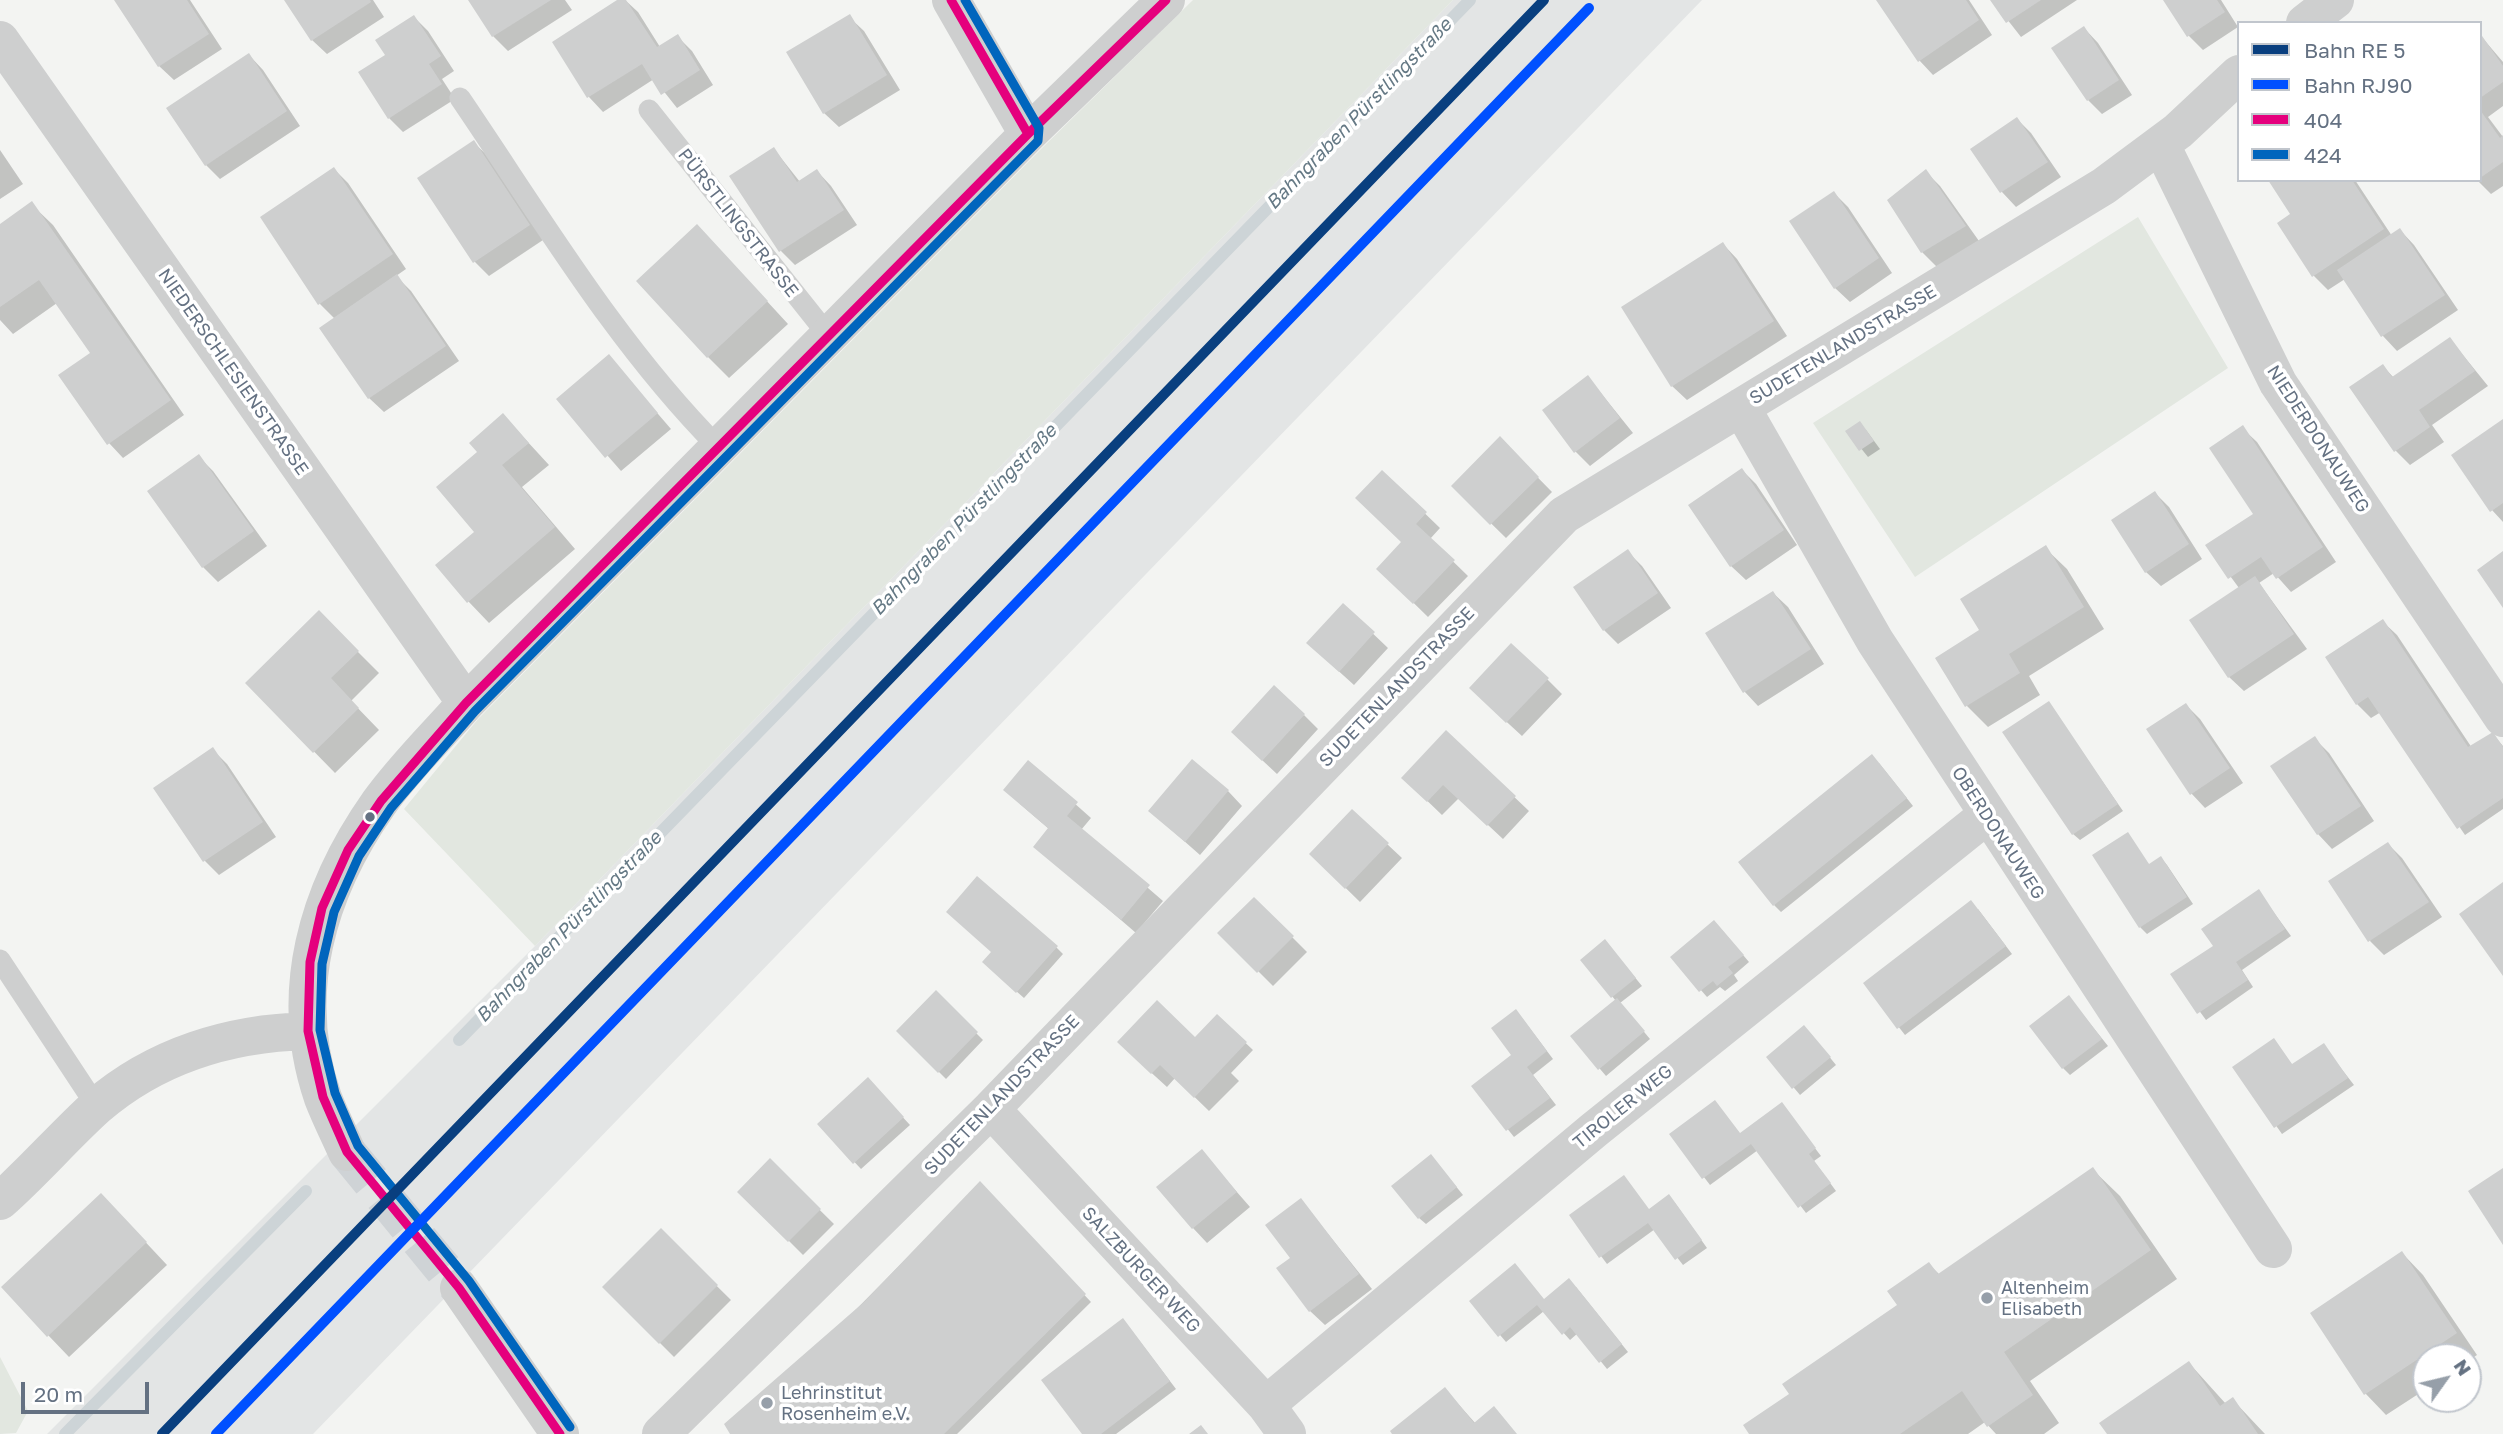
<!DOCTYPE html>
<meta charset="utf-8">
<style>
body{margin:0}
#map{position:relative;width:2503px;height:1434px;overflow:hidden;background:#f3f4f2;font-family:"Golos Text",sans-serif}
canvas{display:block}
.legend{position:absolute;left:2237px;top:21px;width:245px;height:161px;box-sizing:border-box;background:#fff;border:2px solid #c1c6cd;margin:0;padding:9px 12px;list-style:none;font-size:21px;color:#647182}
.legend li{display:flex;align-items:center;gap:14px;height:35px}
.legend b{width:35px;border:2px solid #c1c6cd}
.north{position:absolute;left:2412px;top:1343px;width:70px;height:70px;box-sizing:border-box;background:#fff;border:2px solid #c1c6cd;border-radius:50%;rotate:56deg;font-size:19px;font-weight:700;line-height:28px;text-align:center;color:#647182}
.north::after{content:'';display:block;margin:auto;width:24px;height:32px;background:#969fa9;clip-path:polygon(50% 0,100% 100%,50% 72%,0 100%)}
.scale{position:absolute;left:21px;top:1382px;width:128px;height:32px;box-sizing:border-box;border:4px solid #647182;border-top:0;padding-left:9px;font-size:21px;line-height:24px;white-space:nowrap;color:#647182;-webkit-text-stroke:5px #fff;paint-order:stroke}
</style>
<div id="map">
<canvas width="2503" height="1434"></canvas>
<ul class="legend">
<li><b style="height:9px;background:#093f7f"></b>Bahn RE 5</li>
<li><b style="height:9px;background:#0050ff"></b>Bahn RJ90</li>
<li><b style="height:9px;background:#e5007d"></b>404</li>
<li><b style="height:9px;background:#0065bd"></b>424</li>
</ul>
<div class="north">N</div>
<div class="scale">20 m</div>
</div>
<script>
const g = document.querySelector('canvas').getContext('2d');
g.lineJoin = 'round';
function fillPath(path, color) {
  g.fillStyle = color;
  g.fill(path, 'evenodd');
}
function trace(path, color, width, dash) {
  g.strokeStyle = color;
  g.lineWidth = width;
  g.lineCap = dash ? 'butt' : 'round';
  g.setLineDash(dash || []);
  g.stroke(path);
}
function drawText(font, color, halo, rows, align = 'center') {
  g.font = font + ' "Golos Text",sans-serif';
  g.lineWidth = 7;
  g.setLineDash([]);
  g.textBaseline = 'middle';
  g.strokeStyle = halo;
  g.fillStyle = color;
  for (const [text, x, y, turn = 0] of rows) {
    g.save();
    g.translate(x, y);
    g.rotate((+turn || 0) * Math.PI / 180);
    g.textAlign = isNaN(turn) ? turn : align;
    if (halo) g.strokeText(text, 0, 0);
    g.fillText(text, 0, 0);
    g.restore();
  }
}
fillPath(new Path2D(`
 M1453,0H1702L313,1434H47L535,946Z`), '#e3e5e5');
fillPath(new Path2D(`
 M1193,0H1453L535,946L404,809L478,719L1041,149Z
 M2138,217L2228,368L1915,577L1813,423Z
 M0,1357L28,1411L16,1433L0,1434Z`), '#e2e7e0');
fillPath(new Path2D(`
 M116,0H190L222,49L174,80L159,66Z
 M286,0H373L384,17L327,54L312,40Z
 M470,0H565L572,10L508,51L493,36Z
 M620,0H625L638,12L660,47L677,36L692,51L713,85L677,108L654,79L603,112L589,97L554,42Z
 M1878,0H1969L1992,35L1933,75L1919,60Z
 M1992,0H2077L2021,37Z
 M2165,0H2221L2238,27L2203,50L2189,36Z
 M414,17L428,31L454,71L442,79L455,99L403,132L389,118L388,55Z
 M849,17L864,31L900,90L839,127L824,113Z
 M2084,28L2098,43L2132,95L2102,114L2088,100Z
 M2480,35L2503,62V106L2488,117L2503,137V186L2491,194L2477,180H2480Z
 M249,55L263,70L300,126L220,179L206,165Z
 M2017,119L2031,133L2061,177L2016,207L2002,192L1973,149Z
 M473,142L488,156L543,240L489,276L475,262Z
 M774,149L800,182L817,171L831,186L857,225L795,265L781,251L732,176Z
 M0,150L23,184L0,199Z
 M334,169L348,183L406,269L396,276L411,291L459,361L384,412L369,398L335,319L320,304Z
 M1926,172L1940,186L1979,241L1937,267L1922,252Z
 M2270,180H2355L2392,236L2400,230L2414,245L2458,310L2397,351L2383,336L2345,279L2328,290L2314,276L2293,214Z
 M1834,193L1848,207L1892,273L1850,302L1835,288Z
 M31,204L53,225L184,415L123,458L109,443L92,353L57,303L13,334L0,320V226Z
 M1723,244L1737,259L1787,336L1687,400L1672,386Z
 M718,248L788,324L729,378L708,357Z
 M2450,339L2488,386L2432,425L2444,442L2410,465L2396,451L2352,388L2383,366L2394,378Z
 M609,357L671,429L621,471L558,399Z
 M1588,377L1633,433L1590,466L1575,451Z
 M503,415L549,465L522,487L575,549L489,623L468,601L476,532L479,452Z
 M2503,421V522L2492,510Z
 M2242,428L2257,442L2336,562L2291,592L2274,573L2259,583L2307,649L2244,691L2229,677L2239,588L2208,546L2255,514Z
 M1866,430L1880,449L1868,457L1847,431Z
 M1500,439L1552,492L1506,538L1453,486Z
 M198,456L213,471L267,546L218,582L203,567L149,491Z
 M1742,470L1756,484L1797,545L1746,580L1731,566Z
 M1382,472L1440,528L1430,539L1468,576L1428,617L1379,569L1403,542Z
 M2155,493L2169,507L2202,559L2161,586L2146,572Z
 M2045,548L2067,569L2104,629L2029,676L2040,695L1988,727L1967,706L1982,631Z
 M1628,552L1642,566L1671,608L1618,644L1604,630Z
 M1773,593L1788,607L1824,664L1758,706L1744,691Z
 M1343,605L1388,648L1354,685L1323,657Z
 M319,613L379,673L351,701L379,730L335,773L247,683Z
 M2382,621L2397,635L2472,748L2493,734L2503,746V809L2465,835L2381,712L2371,718L2357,704Z
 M1547,679L1562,694L1522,736L1485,702Z
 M2048,703L2123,811L2080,840L2073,834Z
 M2186,705L2200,719L2243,783L2205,808L2191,793Z
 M1304,715L1318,729L1277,774L1247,746Z
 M1446,732L1529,811L1503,839L1459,798L1442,815L1418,792Z
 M2315,739L2329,753L2374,821L2332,849L2318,834Z
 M213,750L227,764L276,837L219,875L205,861Z
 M1028,762L1091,818L1081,830L1163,901L1136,933L1035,846L1049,829L1020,804Z
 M1879,763L1913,806L1781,912L1774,905Z
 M1228,791L1242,806L1200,855L1150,811Z
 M2127,834L2150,866L2161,858L2167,865L2193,904L2147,934L2140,927Z
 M1387,844L1402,858L1360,902L1311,854Z
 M2388,844L2402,858L2442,917L2384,955L2370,941Z
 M2259,892L2291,936L2242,970L2253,987L2206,1020L2173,975L2215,946Z
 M1254,899L1307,952L1273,986L1220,933Z
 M1978,909L2012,954L1905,1035L1865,984Z
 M1721,929L1749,962L1734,975L1738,981L1725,991L1720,987L1707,997L1672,957Z
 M1056,947L1063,954L1024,998L991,969L993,952Z
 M1611,948L1642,986L1620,1003L1650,1039L1606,1076L1572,1036L1616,1001L1582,960Z
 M936,993L983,1040L946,1079L898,1031Z
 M2069,997L2108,1046L2070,1075L2063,1068Z
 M1217,1016L1253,1050L1231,1073L1239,1081L1209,1111L1175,1078L1167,1087L1133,1056L1196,1039Z
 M1522,1018L1553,1059L1533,1075L1556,1105L1514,1137L1474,1087L1514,1056Z
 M1811,1034L1836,1065L1800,1095L1768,1057Z
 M2274,1040L2293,1066L2323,1045L2354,1085L2282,1134L2235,1068Z
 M874,1086L910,1125L861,1169L819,1124Z
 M1715,1102L1741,1135L1782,1105L1821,1156L1814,1161L1836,1191L1806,1213L1758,1150L1710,1185L1671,1134Z
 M1202,1152L1250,1207L1207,1243L1193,1228Z
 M770,1161L834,1224L803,1255L740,1192Z
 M1437,1163L1463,1195L1426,1224L1419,1218Z
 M2092,1169L2120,1196L2177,1279L2030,1381L2059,1423L2044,1434H1996L1985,1422L1968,1434H1751L1791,1394L1899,1305L1929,1264L1940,1275Z
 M980,1184L1091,1302L957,1434H733Z
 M1301,1200L1372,1289L1325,1325L1310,1311Z
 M1675,1203L1707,1248L1683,1265L1655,1229L1607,1264L1571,1216L1650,1211Z
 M122,1217L167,1265L69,1357L48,1335Z
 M661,1231L731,1300L674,1357L604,1287Z
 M2402,1253L2423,1275L2477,1355L2468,1361V1357H2426V1389L2386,1415L2365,1393Z
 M1576,1287L1628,1352L1607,1369L1578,1333L1570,1340L1544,1311L1506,1342L1471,1301H1544Z
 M1129,1327L1176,1389L1116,1434H1084Z
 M2189,1363L2226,1404L2232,1399L2265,1434H2109Z
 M1445,1389L1476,1424L1516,1434H1395Z`), '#0003');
trace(new Path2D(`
 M459,1040L1470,0
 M65,1434L306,1191`), '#cdd4d7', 12);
fillPath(new Path2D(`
 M114,0H187L209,34L158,67Z
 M284,0H370L371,2L311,41Z
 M468,0H551L492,37Z
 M617,0H626L657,47L678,34L700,70L661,95L642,64L587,98L552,42Z
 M1876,0H1966L1979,20L1918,62Z
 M1990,0H2041L2006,23Z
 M2163,0H2217L2225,12L2187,37Z
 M850,14L887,75L823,114L786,52Z
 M414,15L441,56L429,64L442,84L388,119L358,72L385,55L375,40Z
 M2084,26L2119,80L2087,101L2051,48Z
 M2480,33L2503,66V82L2480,98Z
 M249,53L287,111L205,166L166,108Z
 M2480,110L2500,138L2503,135V162L2480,178Z
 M2017,117L2048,162L2000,193L1970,149Z
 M474,140L530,225L473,263L417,178Z
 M774,147L797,182L817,169L844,210L779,252L729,176Z
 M334,167L393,254L318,305L260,217Z
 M1926,169L1966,226L1921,253L1887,200Z
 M2268,180H2352L2384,229L2312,277L2277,223L2290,214Z
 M1834,191L1879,258L1834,289L1789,221Z
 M32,201L171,400L107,445L58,375L90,353L39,280L0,307V224Z
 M697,224L768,301L707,358L636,281Z
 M2400,228L2445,295L2381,337L2337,270Z
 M1723,242L1774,321L1671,387L1621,307Z
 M397,274L446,346L368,399L319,328Z
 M2450,337L2475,371L2419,410L2430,427L2394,452L2349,387L2383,364L2392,377Z
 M609,354L658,413L605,458L556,399Z
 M1588,375L1620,418L1574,453L1542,410Z
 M503,413L529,443L502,465L555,527L467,603L435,565L474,532L436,487L477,452L469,443Z
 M2503,419V503L2490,512L2451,455Z
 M1860,421L1874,441L1859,451L1845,431Z
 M2243,425L2323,547L2276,579L2261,557L2228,579L2205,545L2253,514L2209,448Z
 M1500,436L1539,477L1490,525L1451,486Z
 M199,454L254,531L202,568L147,491Z
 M1742,468L1784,530L1730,567L1688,505Z
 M1382,470L1427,512L1416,524L1455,560L1413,604L1376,569L1401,542L1355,498Z
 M2155,491L2189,544L2145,573L2111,520Z
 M2046,545L2084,607L2009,654L2020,673L1965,707L1935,658L1979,630L1960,599Z
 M1628,549L1658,593L1603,631L1573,587Z
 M2503,551V608L2477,570Z
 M2255,576L2294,634L2228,678L2189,620Z
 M1773,591L1811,649L1743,693L1705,633Z
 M1343,603L1375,632L1339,672L1306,643Z
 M319,610L359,651L331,678L359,708L313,753L245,683Z
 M2383,619L2468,747L2493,732L2503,747V798L2457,829L2368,697L2356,705L2325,657Z
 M1511,643L1549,678L1506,723L1469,688Z
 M1274,685L1305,714L1262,761L1231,732Z
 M2049,701L2118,804L2072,835L2002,732Z
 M2186,703L2230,768L2190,795L2146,729Z
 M1446,730L1516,796L1487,826L1443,785L1427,802L1401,778Z
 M2315,736L2361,806L2317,835L2270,766Z
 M213,747L263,822L203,862L153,788Z
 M1872,754L1907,798L1773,906L1738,862Z
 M1192,759L1229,790L1185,842L1148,811Z
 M1028,760L1078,802L1067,816L1150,885L1121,920L1033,847L1048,828L1003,790Z
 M1352,809L1389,843L1345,889L1309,854Z
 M2128,832L2149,864L2161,856L2187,897L2139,928L2092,855Z
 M2388,842L2429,902L2368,942L2328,881Z
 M977,876L1058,946L1016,993L982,962L991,952L946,912Z
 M2503,882V976L2459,914Z
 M2259,889L2285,929L2236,962L2248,980L2197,1014L2170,974L2213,946L2201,929Z
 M1254,897L1294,936L1257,973L1217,933Z
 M1971,900L2006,946L1897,1029L1863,983Z
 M1714,920L1744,955L1728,967L1733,973L1717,986L1713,981L1699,992L1670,957Z
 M1605,939L1636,978L1611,998L1580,960Z
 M936,990L978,1032L938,1073L896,1031Z
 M2069,995L2102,1039L2062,1069L2029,1026Z
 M1617,998L1645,1031L1598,1070L1570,1036Z
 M1157,1000L1195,1037L1217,1014L1247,1042L1194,1098L1160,1065L1151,1074L1117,1042Z
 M1516,1009L1547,1051L1527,1067L1550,1098L1506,1131L1471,1086L1511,1055L1491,1028Z
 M1804,1025L1831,1057L1792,1089L1766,1057Z
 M2274,1038L2292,1064L2324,1043L2348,1078L2274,1128L2232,1067Z
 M868,1077L904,1117L853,1164L817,1124Z
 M1715,1100L1740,1133L1782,1102L1816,1148L1809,1154L1831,1183L1798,1208L1751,1144L1702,1179L1669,1134Z
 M1202,1149L1237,1192L1192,1229L1156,1187Z
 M1431,1154L1457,1187L1418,1219L1391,1186Z
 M770,1158L821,1209L788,1242L737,1192Z
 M2093,1167L2151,1250L2004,1352L2033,1395L1987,1427L1962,1391L1900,1434H1749L1743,1425L1789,1394L1782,1384L1897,1305L1887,1291L1929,1262L1938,1274Z
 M2503,1168V1245L2468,1191Z
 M1624,1175L1649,1209L1669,1194L1702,1240L1675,1260L1648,1223L1599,1258L1569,1215Z
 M980,1181L1086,1294L944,1434H730L724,1424L864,1302Z
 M101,1193L147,1242L47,1337L1,1287Z
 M1301,1198L1359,1274L1309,1312L1276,1268L1290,1258L1265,1225Z
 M661,1228L718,1285L659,1344L602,1287Z
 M2402,1251L2457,1333L2364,1395L2310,1313Z
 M1515,1263L1544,1299L1569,1278L1622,1344L1599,1363L1570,1327L1562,1335L1537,1305L1498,1337L1469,1301Z
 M1123,1318L1170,1381L1101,1434H1082L1041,1380Z
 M2189,1361L2220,1406L2233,1397L2258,1434H2107L2099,1423Z
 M1445,1387L1474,1423L1494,1406L1517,1434H1392L1390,1431Z
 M1201,1425L1208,1434H1189Z`), '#cecfcf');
trace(new Path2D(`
 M347,1152L459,1288`), '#cfd3d6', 38, [38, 19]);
trace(new Path2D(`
 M460,98C541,217 616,344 718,447
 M649,110L828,335
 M0,960L97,1107`), '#cecfcf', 21);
trace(new Path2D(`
 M951,0L1028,134
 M2305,23L2335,0
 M0,40L466,703
 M2161,145L2278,383L2503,718
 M1741,407L1875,641L2273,1249
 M991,1109L1266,1405L1287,1434
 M347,1152C339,1134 330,1116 323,1098C287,993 317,891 379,803C404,768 437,736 466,703L1028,134L1166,0
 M0,1201C34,1171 63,1137 96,1107C156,1055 231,1033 308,1031
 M459,1288L560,1434
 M1266,1405L1594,1130L1986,816
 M661,1434L991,1109L1564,515L2104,186L2178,131L2239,74`), '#cecfcf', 38);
trace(new Path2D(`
 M951,0L1028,134
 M560,1434L459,1288L347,1152L323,1097L308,1031L310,962L322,908L348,850L381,801L466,703L1028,134L1166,0`), '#e5007d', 9);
trace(new Path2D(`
 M570,1427L469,1281L358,1146L335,1093L320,1030L322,964L334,912L359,856L391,808L475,711L1038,141L1039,128L965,0`), '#0065bd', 9);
trace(new Path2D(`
 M162,1434L1544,0`), '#093f7f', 10);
trace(new Path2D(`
 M216,1434L1589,8`), '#0050ff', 10);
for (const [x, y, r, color] of [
 [370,817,6,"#647182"],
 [1987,1298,7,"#969fa9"],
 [767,1403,7,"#969fa9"]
]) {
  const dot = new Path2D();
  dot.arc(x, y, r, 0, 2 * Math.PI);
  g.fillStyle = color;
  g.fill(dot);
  trace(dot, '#fff', 2.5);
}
drawText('18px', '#647182', '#fff', [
 ["PÜRSTLINGSTRASSE",738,223,52],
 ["SUDETENLANDSTRASSE",1843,345,-31],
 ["NIEDERSCHLESIENSTRASSE",233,372,55],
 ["NIEDERDONAUWEG",2318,439,57],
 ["SUDETENLANDSTRASSE",1397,687,-46],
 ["OBERDONAUWEG",1998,833,57],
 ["SUDETENLANDSTRASSE",1002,1095,-46],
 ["TIROLER WEG",1623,1107,-39],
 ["SALZBURGER WEG",1141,1270,47]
]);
drawText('18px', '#647182', '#fff', [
 ["Altenheim",2001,1288],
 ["Elisabeth",2001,1309],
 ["Lehrinstitut",781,1393],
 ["Rosenheim e.V.",781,1414]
], 'left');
drawText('italic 19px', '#657985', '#fff', [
 ["Bahngraben Pürstlingstraße",1359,114,-46],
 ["Bahngraben Pürstlingstraße",964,520,-46],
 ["Bahngraben Pürstlingstraße",569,927,-46]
]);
</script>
